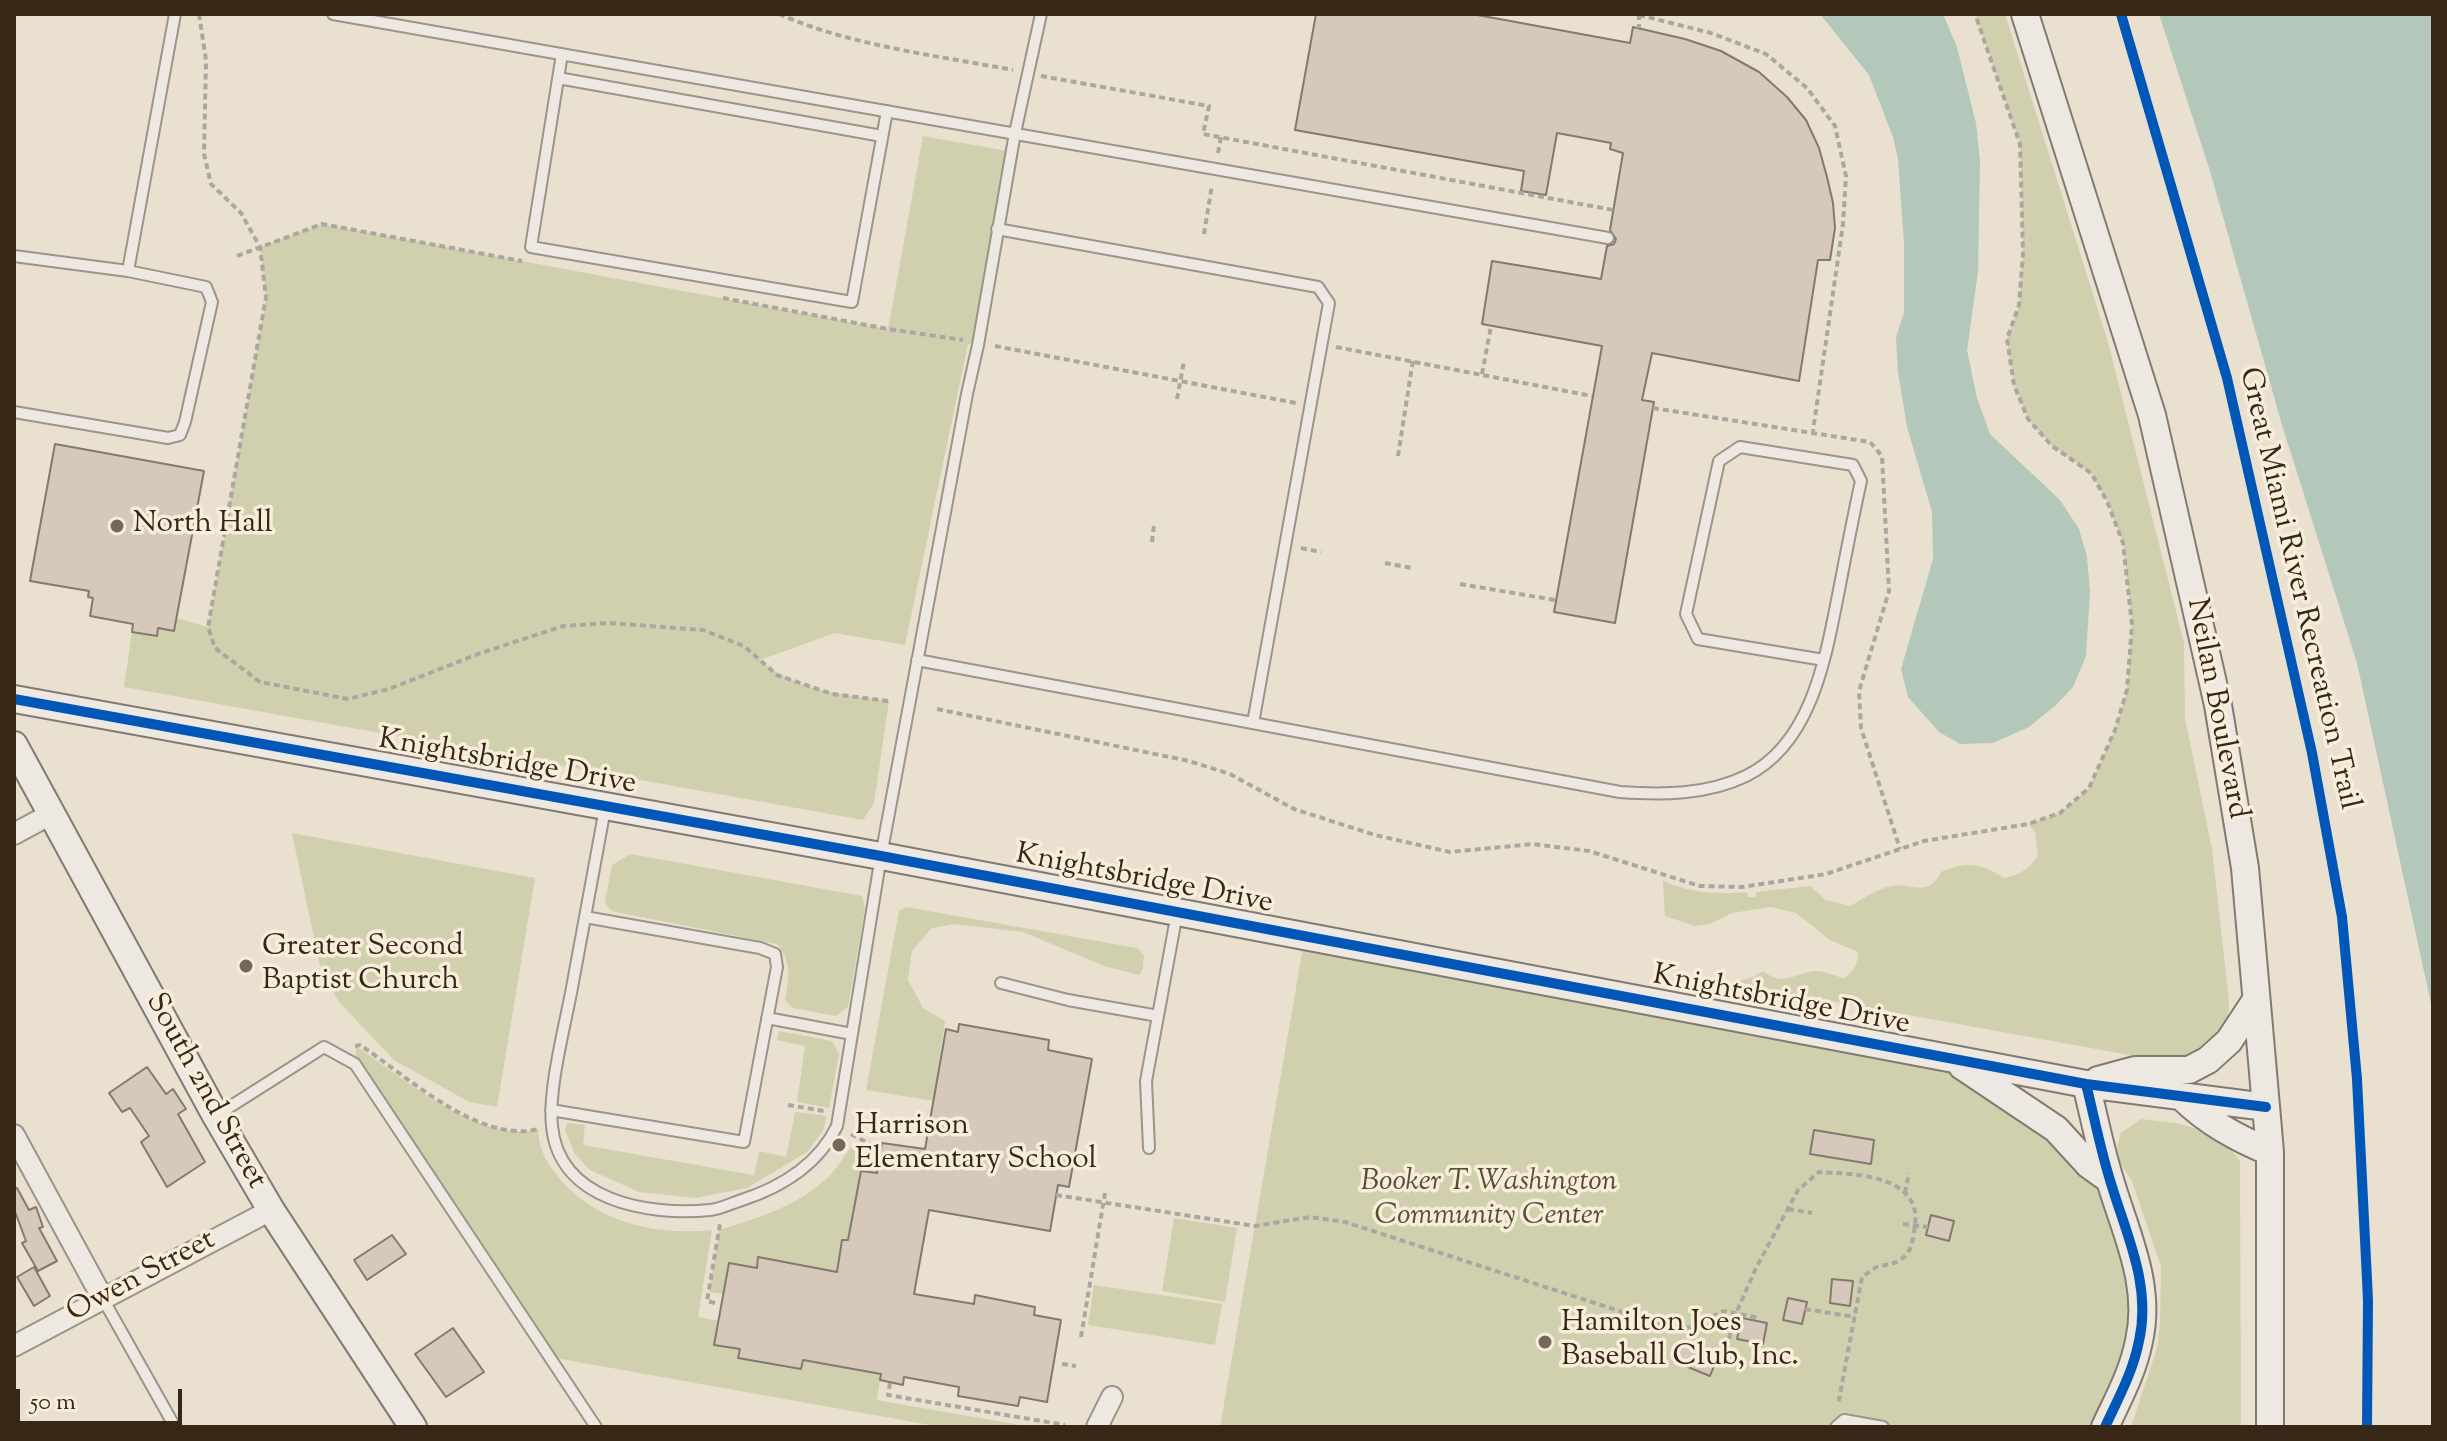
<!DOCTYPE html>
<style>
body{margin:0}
#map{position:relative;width:2447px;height:1441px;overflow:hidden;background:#eae0d0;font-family:"Sorts Mill Goudy",serif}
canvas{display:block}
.frame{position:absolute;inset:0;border:16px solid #362717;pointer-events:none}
.scale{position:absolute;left:16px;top:1389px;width:166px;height:36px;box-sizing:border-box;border:4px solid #362717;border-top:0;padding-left:10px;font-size:24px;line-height:28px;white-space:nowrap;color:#362717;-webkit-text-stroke:6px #f8ecda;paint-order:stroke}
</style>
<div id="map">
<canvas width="2447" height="1441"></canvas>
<div class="frame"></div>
<div class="scale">50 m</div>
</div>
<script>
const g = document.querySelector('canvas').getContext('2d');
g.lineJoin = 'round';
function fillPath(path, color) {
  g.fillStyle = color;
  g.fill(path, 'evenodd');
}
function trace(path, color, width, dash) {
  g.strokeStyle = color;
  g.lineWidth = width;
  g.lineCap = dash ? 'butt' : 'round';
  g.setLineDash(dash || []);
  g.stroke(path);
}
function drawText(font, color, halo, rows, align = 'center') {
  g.font = font + ' "Sorts Mill Goudy",serif';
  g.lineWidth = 7;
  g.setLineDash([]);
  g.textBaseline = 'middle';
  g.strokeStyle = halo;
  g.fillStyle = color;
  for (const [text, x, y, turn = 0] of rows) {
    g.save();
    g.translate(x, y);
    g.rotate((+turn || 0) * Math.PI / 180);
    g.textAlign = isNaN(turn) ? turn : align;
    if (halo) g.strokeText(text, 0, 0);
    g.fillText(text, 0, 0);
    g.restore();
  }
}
fillPath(new Path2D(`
 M1975,14H2005L2108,342L2184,643L2185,718L2212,849L2229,1002L2228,1028L2199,1057L2174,1063L1731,983L1753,977L1763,971C1787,989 1796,970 1819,971C1828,972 1836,977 1845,978C1854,971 1858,963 1858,952L1830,940L1796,913L1771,907L1732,913L1710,924L1695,926L1665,916L1663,881C1695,894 1714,894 1747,892L1748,897H1755L1756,892L1810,886L1826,900L1850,906C1862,900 1878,888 1891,886C1913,883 1928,898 1941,872C1966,861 1981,863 2004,878C2019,875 2029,869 2038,856L2035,832L2028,824L2060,813L2089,788L2115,730L2127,690L2132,625L2123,543L2107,501L2091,473L2052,446L2028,419L2014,385L2007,339L2019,305L2023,253L2020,144Z
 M923,136L1013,152L978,345L968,344L905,645L835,633L760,660C795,691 844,695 889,701L874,803L863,820L124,687L132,632L156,636L158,628L174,631L177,618L208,627L266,297L260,247L322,224L888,329Z
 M292,833L535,878L497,1107L469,1102L394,1060L338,1001L319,962Z
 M631,854L862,896L865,908L848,1007L836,1016L792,1008L785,1000C789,978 792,962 777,944L611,911L605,902L612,865Z
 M906,907L1137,948L1144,955L1143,969L1139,975L1104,966L1023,932L954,924L932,928L912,951L908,980L923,1008L945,1021L933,1101L866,1090L899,911Z
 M1305,936L1949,1058L2110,1180L2142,1297L2105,1427H1220Z
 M779,1031L832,1041L839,1054L829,1108L797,1102L805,1046L777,1040Z
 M356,1046C402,1077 480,1144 538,1129C539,1148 544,1159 556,1174C593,1222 654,1236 712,1230L698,1317L719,1321L715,1345L740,1349L741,1358L801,1369L803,1360L881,1374L877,1400L1031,1427H941L550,1357L355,1064Z
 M795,1112L827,1116L823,1131L807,1152L747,1188L695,1198L639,1192L590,1170L575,1154L565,1130L567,1123L585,1125L583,1145L754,1175L759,1151L786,1157Z
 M2141,1119L2176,1123L2220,1135L2240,1161L2241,1427H2131L2157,1348L2160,1323L2161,1267L2132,1181L2119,1161L2117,1146L2121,1133Z
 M851,1147L883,1166L879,1174L861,1171L848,1240L841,1241L839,1260L845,1261L841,1281L818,1268L758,1258L757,1268L729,1263L723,1294L709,1292L719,1230C758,1218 798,1206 828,1177C837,1169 844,1156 851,1147Z
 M1174,1218L1237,1228L1225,1302L1162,1291Z
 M1094,1285L1222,1304L1215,1345L1088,1325Z`), '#d1d0ae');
fillPath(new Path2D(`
 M1820,14H1943L1957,47L1976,123L1980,161L1978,272L1967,350L1977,398L1990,434L2060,500L2079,529L2087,557L2090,592L2086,656L2073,687L2056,705L2029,727L1993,743L1960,744L1939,732L1908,697L1901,669L1933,559L1932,512L1907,427L1898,372L1896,337L1904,313V244L1898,159L1893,137L1869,75Z
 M2159,14H2433V1013L2357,663L2282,425L2210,171Z`), '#b3c8bb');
const building = new Path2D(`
 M1316,14H1472L1630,43L1633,27L1685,39L1721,51L1759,72L1787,97L1806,120L1819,148L1827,177L1833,203L1835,228L1830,260H1818L1799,381L1652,353L1642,400L1654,402L1615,623L1554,612L1602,346L1482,324L1492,261L1601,279L1607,246L1614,244L1616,239L1610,230L1623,153L1610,149L1611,143L1557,133L1546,195L1521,191L1524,171L1295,130Z
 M55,444L204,471L174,631L158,628L157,636L132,632L133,624L90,616L93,598L88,597L89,591L30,581Z
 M959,1024L1049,1040L1048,1050L1092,1059L1069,1187L1058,1185L1050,1231L929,1210L914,1294L974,1304L975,1295L1035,1307L1034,1315L1061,1320L1047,1402L1020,1397L1018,1406L958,1396L959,1387L904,1377L903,1385L880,1380L881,1374L803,1360L801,1369L738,1358L740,1349L714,1345L729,1263L757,1268L758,1257L837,1272L842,1240H848L861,1171L877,1173L882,1143L925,1149L946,1029L958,1032Z
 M147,1067L166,1094L173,1089L186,1109L178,1114L205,1162L167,1187L141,1142L149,1136L130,1108L122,1112L109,1093Z
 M1814,1130L1874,1140L1871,1164L1810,1154Z
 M17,1188L29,1210L36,1207L43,1227L39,1228L57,1261L38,1271L22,1243L26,1241L14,1209V1189Z
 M1931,1215L1954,1221L1949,1241L1926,1235Z
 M392,1235L406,1254L367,1280L354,1260Z
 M34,1267L50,1296L34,1306L17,1277Z
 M1832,1279L1853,1281L1850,1306L1830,1303Z
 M1788,1298L1807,1302L1802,1324L1783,1320Z
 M1742,1318L1767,1323L1763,1344L1737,1339Z
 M453,1328L484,1372L446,1397L415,1354Z
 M1680,1342L1718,1356L1710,1376L1673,1361Z`);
fillPath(building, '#d7c8bc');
trace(building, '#827a70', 2);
const lane = new Path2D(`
 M333,14L1608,238
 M562,54L531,247L852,302L887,111
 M558,78L882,136
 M997,229L1318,287L1329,303L1253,723
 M14,256L128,271L206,287L212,302L185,422L180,435L168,438L14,412
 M128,271L175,14
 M917,660L1620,792C1662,795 1707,795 1746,776C1813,743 1826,655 1839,590C1846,554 1853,517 1861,481L1853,465L1740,447L1719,461L1686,614L1698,639L1824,660
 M605,808C594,870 582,932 571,993C564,1029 548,1091 552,1126C559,1201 648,1216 710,1210C720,1209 730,1204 739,1201C780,1188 818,1165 837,1126L881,856L967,394L978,345L1015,133L1041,14
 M1001,983L1068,1000L1158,1016
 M767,1018L852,1034
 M551,1110L744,1142L777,967L775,954L760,948L585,917
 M217,1115L324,1047L355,1064L596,1427
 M1149,1148L1146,1081L1177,913
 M103,1299L175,1427
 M1836,1427L1844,1420L1883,1427`);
const street = new Path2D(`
 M14,834L51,814
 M14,1135L103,1299
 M14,1346L271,1210
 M1097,1427L1112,1397`);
const secondary = new Path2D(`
 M2025,14L2152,415L2218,705L2245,868L2270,1152V1427
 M14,699L881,856L2086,1084L2266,1107
 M14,745L216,1116L271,1210L413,1427
 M1962,1066L2056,1129L2089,1165L2110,1180
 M2098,1080L2135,1070H2189L2208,1060L2229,1041L2256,1000
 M2086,1084C2094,1116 2100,1148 2110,1180C2125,1232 2152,1284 2139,1341C2133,1372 2118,1399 2105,1427
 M2182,1097C2207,1122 2237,1138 2270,1152`);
trace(lane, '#9b9488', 14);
trace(street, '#9b9488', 24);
trace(secondary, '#827a70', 30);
trace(new Path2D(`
 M199,14L206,60L204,154L211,184L241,213L260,247L266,297L208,627L215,648L260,682L348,699L389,689L478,654L563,626L609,623L703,630L744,646L777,675L832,694L889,701
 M779,14C852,46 934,55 1013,70
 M1639,14V28
 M1639,15L1711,33L1766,54L1807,88L1835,126L1846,176L1843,224L1813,431
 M1041,76L1209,106L1203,134L1613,210
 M1218,153L1221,137
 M1204,234L1212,185
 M237,256L322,224L522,261
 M723,298L888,329L963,340
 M995,346L1296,403
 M1336,347L1592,396
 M1482,374L1491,326
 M1177,399L1184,361
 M1653,408L1870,442L1882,456L1889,591L1859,691L1861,728L1900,849
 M1398,456L1413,360
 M1152,542L1154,525
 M1301,548L1321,552
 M1385,563L1412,568
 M1460,584L1555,600
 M937,709L1189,761L1230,774L1294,809L1375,835L1450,852L1533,844L1589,851L1700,886L1742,887L1826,874L1924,841L2028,824L2060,813L2089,788L2115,730L2127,690L2132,625L2123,543L2107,501L2091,473L2052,446L2028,419L2014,385L2007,339L2019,305L2023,253L2020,144L1975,14
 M355,1046L360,1045C407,1076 479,1144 538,1129
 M788,1105L824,1111
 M851,1134L881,1150
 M1905,1193L1909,1173
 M1056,1195L1255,1226L1310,1217L1345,1222L1681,1331L1724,1311L1760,1318
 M1788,1209L1812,1213
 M1903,1224L1928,1227
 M715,1303L707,1301L720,1224
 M1805,1309L1855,1317
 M1081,1337L1105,1193
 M1729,1339L1733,1320L1756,1268L1798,1190L1819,1172C1853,1174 1922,1174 1915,1226C1913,1236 1913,1247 1906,1255C1898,1264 1888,1264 1877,1267C1872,1269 1867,1274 1862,1277L1838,1405
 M1062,1364L1076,1366
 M890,1383L888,1395L1065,1425`), '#aba69f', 4, [6, 4]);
trace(lane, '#ede8e1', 10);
trace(street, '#ede8e1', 20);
trace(secondary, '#ede8e1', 26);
trace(new Path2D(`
 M2121,14L2227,378L2312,753L2342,917L2357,1079L2368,1300L2367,1427
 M14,699L881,856L2086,1084L2266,1107
 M2086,1084C2094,1116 2100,1148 2110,1180C2125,1232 2152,1284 2139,1341C2133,1372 2118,1399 2105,1427`), '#0057b8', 10);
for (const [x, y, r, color] of [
 [117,526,8,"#756858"],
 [246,966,8,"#756858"],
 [839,1145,8,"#756858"],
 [1545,1342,8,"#756858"]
]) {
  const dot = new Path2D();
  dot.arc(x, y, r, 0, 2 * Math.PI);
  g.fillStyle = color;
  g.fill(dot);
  trace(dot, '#f8ecda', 3);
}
drawText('30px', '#362717', '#f8ecda', [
 ["North Hall",133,526],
 ["Greater Second",262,949],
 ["Baptist Church",262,983],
 ["Harrison",855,1128],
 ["Elementary School",855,1162],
 ["Hamilton Joes",1561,1325],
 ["Baseball Club, Inc.",1561,1359]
], 'left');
drawText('30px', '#362717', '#f8ecda', [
 ["Great Miami River Recreation Trail",2297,589,77],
 ["Neilan Boulevard",2215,709,79],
 ["Knightsbridge Drive",507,764,10],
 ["Knightsbridge Drive",1144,881,11],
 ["Knightsbridge Drive",1781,1002,11],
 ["South 2nd Street",204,1092,61],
 ["Owen Street",142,1278,-28]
]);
drawText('italic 30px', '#584e36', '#f8ecda', [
 ["Booker T. Washington",1489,1184],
 ["Community Center",1489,1218]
]);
</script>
